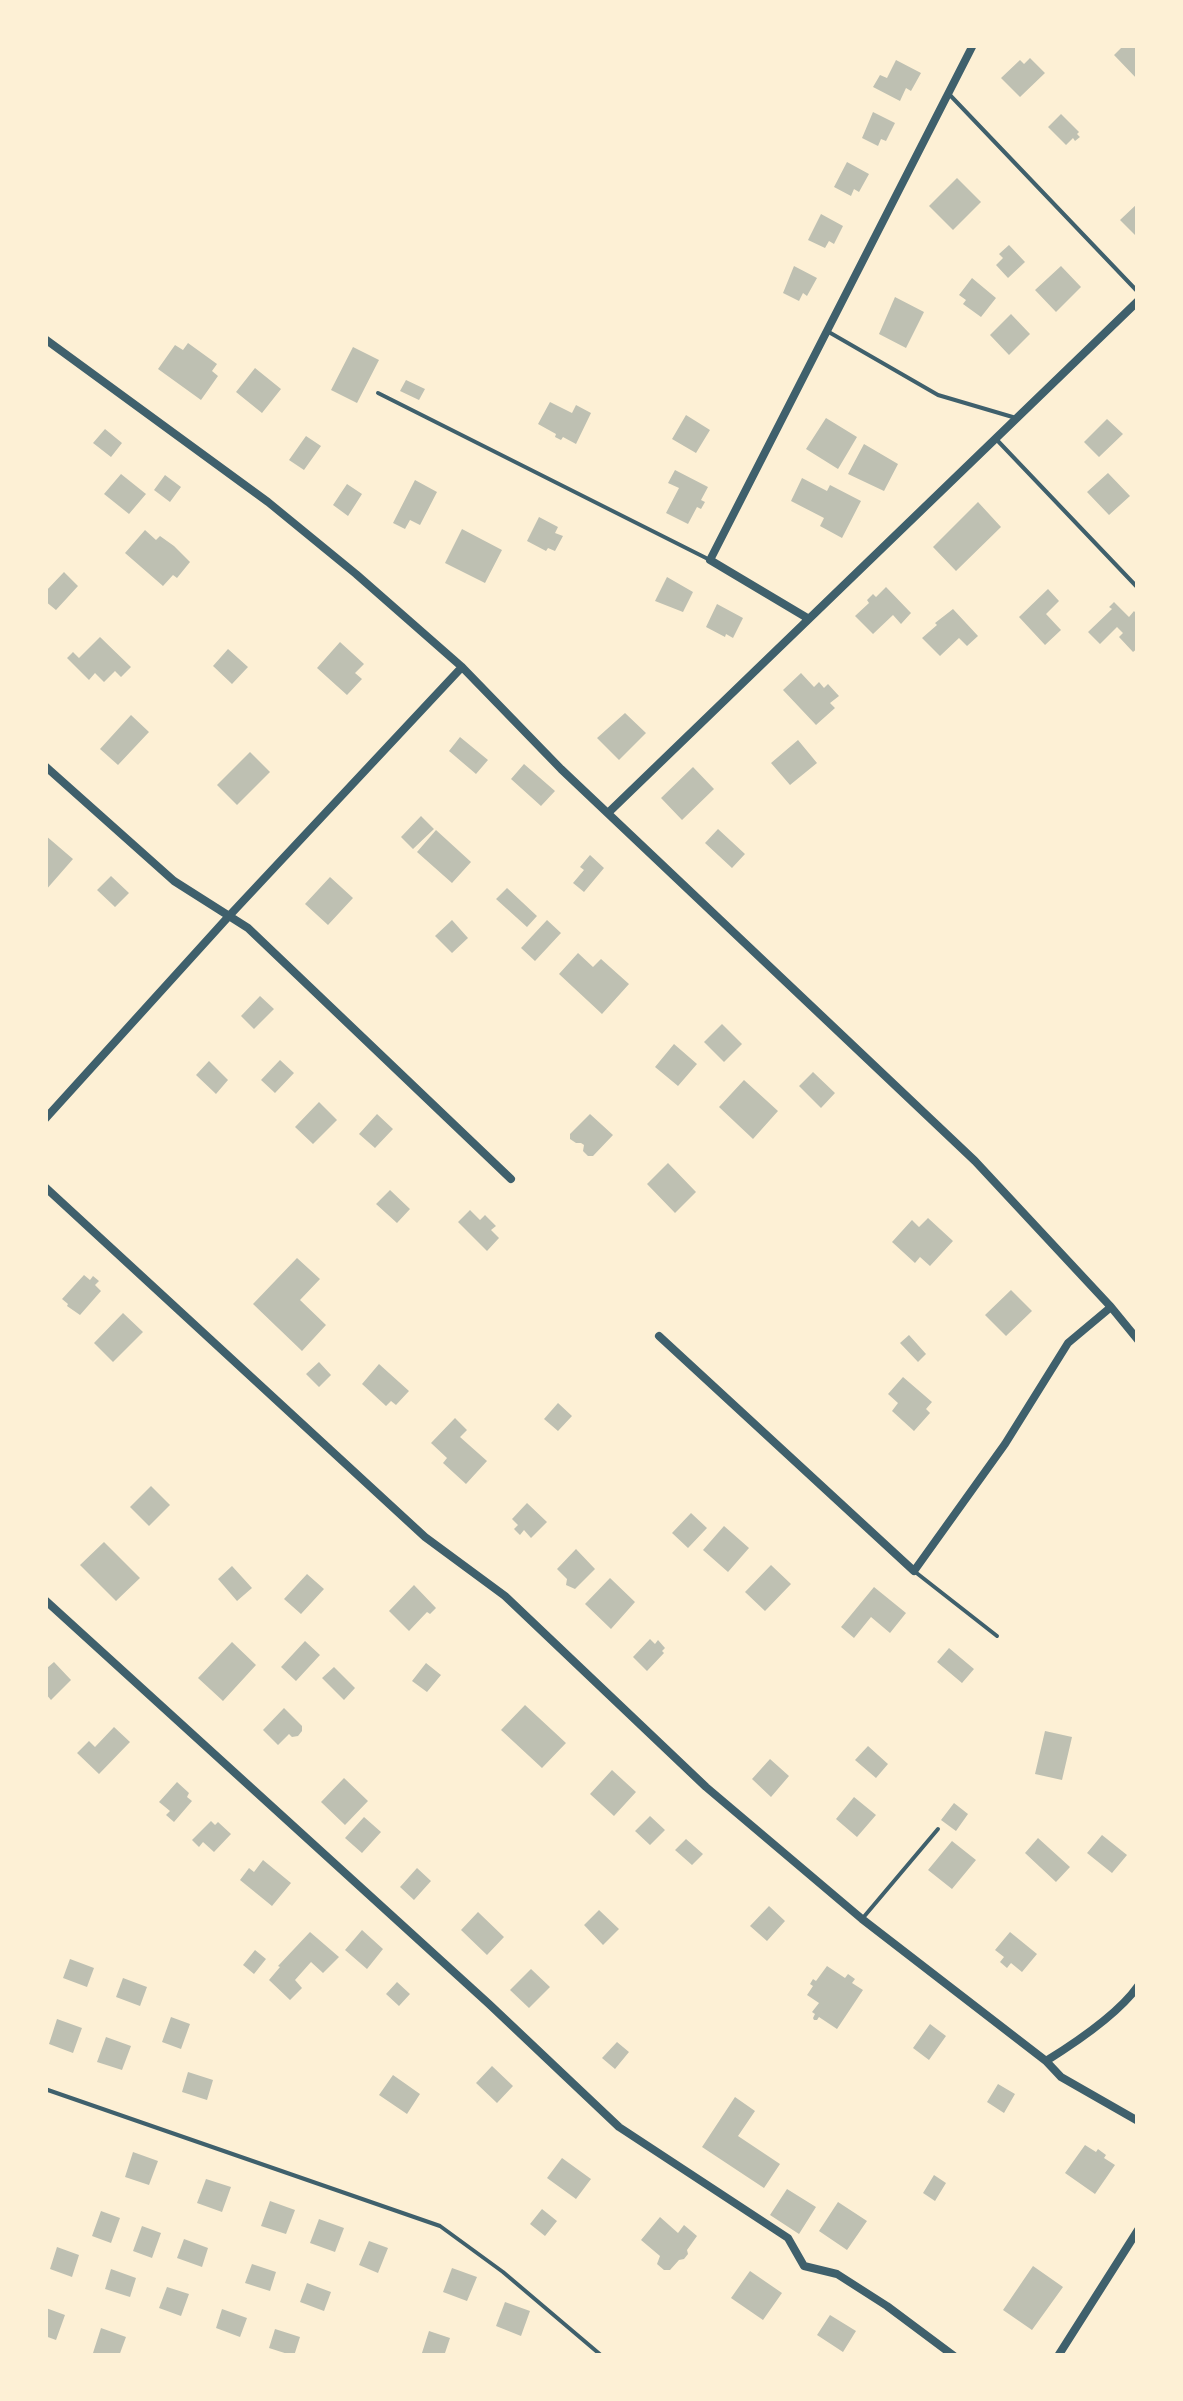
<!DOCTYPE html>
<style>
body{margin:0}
#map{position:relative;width:1183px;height:2401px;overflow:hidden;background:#fdf0d5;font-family:Literata,serif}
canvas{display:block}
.frame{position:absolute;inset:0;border:48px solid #fdf0d5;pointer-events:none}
</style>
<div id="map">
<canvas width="1183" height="2401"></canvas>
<div class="frame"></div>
</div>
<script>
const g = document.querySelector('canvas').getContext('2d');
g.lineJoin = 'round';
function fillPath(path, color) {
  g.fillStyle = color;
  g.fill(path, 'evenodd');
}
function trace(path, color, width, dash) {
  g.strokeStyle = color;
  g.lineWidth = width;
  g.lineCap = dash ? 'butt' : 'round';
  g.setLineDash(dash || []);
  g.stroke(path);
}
fillPath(new Path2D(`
 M1124,45H1138V80L1114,55Z
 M1030,58L1045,73L1020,97L1001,78L1020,60L1024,64Z
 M896,60L921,73L911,91L906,88L900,101L873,87L880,75L887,78Z
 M873,112L895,123L886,141L881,139L878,146L862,138Z
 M1061,114L1079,132L1077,134L1080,137L1075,141L1073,138L1066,145L1048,127Z
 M847,162L869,174L859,192L854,189L851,196L834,187Z
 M957,178L981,202L953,230L929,206Z
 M1138,203V238L1120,220Z
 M821,214L843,226L834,244L829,241L825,248L808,240Z
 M1009,245L1025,262L1008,278L996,265L1003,258L999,254Z
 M794,266L817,278L807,296L803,293L799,301L783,293Z
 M1061,266L1081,287L1056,312L1035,290Z
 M972,278L996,298L981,317L963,304L966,300L959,295Z
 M895,297L924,312L906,348L879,334Z
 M1011,314L1030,334L1009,355L990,335Z
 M188,343L217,364L212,371L218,376L201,400L158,369L175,345L183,350Z
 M353,347L379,360L357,403L331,390Z
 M255,368L281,389L262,413L236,392Z
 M406,380L425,389L419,400L400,391Z
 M550,402L572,413L576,405L591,413L576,444L563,437L561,440L555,437L556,434L538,424Z
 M686,415L710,430L696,453L672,439Z
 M826,418L857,437L838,469L806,449Z
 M1107,419L1123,434L1099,457L1084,442Z
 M105,429L122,443L111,457L93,443Z
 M306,436L321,446L304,470L289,460Z
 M864,444L898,464L884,491L848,474Z
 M675,470L708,487L701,500L705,502L701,509L697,507L688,524L666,513L679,488L668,483Z
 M1108,473L1130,496L1109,515L1087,492Z
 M121,474L146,494L129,514L104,494Z
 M165,475L181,487L170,502L154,490Z
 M802,478L827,491L830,485L861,501L842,538L820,526L824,518L791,501Z
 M415,480L437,492L420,525L410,520L405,529L393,523Z
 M347,484L362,494L348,516L333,505Z
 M978,502L1001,527L956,571L933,547Z
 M539,517L558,527L555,533L563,536L555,551L548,548L546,551L527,541Z
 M462,529L502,550L485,583L445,563Z
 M145,530L156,540L160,536L174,546L190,562L177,578L173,575L163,586L125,553Z
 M64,572L78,586L56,610L45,601V592Z
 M667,577L693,592L683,612L655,601Z
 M886,587L911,613L901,624L893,615L873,634L855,616L869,603L867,600L873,594L876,597Z
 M1048,589L1059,601L1046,614L1061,630L1045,645L1019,617Z
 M1114,602L1129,617L1134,611L1138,616V648L1133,652L1119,637L1123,633L1117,627L1100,644L1088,632L1112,609L1109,607Z
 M717,604L743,618L733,638L726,634L725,637L706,627Z
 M953,609L978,636L967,646L959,638L940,656L922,638L937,625L935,623Z
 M100,637L131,667L121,677L115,671L104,682L95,673L89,680L67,658L73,652L79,658Z
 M340,642L364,664L355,673L362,679L347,695L317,668Z
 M228,649L248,667L232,684L213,666Z
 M801,673L814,687L819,682L824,688L828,684L839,696L830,703L835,708L816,725L783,690Z
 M625,713L646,733L619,760L597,738Z
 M131,715L149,732L118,765L100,749Z
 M460,737L488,760L476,774L449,751Z
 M798,740L817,763L790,785L771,763Z
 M250,752L270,772L237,805L217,785Z
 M524,764L555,791L541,806L511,779Z
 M693,767L714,789L682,820L661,798Z
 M421,816L434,829L413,849L401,837Z
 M718,829L745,854L732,868L705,843Z
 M436,830L471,862L452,883L417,852Z
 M45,835L73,859L45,891Z
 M590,855L604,868L584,892L573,883L584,870L580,867Z
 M111,876L129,893L115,907L97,890Z
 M330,877L353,898L328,925L305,904Z
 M507,888L537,916L527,927L496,899Z
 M452,920L468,938L452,953L435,936Z
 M547,920L561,933L535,961L521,948Z
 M578,953L593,967L601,959L629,984L602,1014L559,974Z
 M260,996L274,1009L254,1029L241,1016Z
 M722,1024L742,1044L724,1062L704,1042Z
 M674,1044L697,1064L678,1086L655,1067Z
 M280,1060L294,1073L275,1093L261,1080Z
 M209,1061L228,1080L216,1094L196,1075Z
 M813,1072L835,1093L821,1108L799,1086Z
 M744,1080L778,1111L753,1139L719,1107Z
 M319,1102L337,1120L313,1144L295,1127Z
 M377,1114L393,1129L375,1148L359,1134Z
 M590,1114L613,1135L593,1156H588L583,1151L584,1145L581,1143H576L570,1139V1134Z
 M668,1163L696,1192L675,1213L647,1184Z
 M390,1190L410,1209L397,1223L376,1204Z
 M470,1210L480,1220L485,1215L496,1226L491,1230L499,1238L487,1251L458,1222Z
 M928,1218L953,1241L930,1266L920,1257L915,1263L892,1242L912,1220L919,1227Z
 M297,1258L320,1279L300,1300L326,1325L302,1351L253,1304Z
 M84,1275L90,1280L93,1276L99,1281L95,1285L101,1291L80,1315L67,1306L68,1304L62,1299Z
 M1011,1290L1032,1311L1006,1336L985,1315Z
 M123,1313L143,1332L113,1362L94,1343Z
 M909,1335L926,1354L918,1362L900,1343Z
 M319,1362L331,1375L319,1387L306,1374Z
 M379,1364L409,1391L396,1405L391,1401L386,1406L362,1384Z
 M903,1377L932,1402L926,1409L930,1413L914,1431L892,1411L898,1403L888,1394Z
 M558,1403L572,1416L558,1431L544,1419Z
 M455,1418L467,1430L460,1437L487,1461L466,1484L443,1463L447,1458L431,1443Z
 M151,1486L170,1505L149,1526L130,1507Z
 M527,1503L547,1522L531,1538L524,1530L520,1535L514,1529L518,1525L512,1519Z
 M691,1513L707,1528L688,1548L672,1533Z
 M724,1526L749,1548L728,1572L703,1550Z
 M104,1542L140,1578L116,1601L80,1565Z
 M576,1549L595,1569L575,1589L566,1585L567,1579L557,1569Z
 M771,1565L791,1584L765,1611L745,1592Z
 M232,1566L252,1588L237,1601L218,1579Z
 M307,1574L324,1589L301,1614L284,1599Z
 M610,1578L635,1602L611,1629L585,1604Z
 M414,1585L436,1608L430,1614L427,1612L409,1631L389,1611Z
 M874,1587L906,1613L890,1633L871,1617L854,1638L841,1627Z
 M650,1639L655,1644L658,1640L665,1648L662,1651L664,1653L647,1671L633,1657Z
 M305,1641L320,1655L296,1681L281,1667Z
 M232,1642L256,1665L223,1701L198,1678Z
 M949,1648L974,1669L962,1683L937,1662Z
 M54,1662L71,1680L51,1700L45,1693V1666L47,1668Z
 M426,1663L441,1675L427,1692L412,1681Z
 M334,1667L355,1688L344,1700L322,1678Z
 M525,1705L566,1743L542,1768L501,1730Z
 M284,1708L302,1726V1731L298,1736L292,1737L289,1734L278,1745L263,1730Z
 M114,1727L130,1742L99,1774L77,1753L89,1741L95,1747Z
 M1045,1731L1072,1737L1062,1780L1035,1774Z
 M868,1746L888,1764L876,1778L855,1760Z
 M770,1759L789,1776L771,1797L752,1779Z
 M612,1770L636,1792L614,1816L590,1794Z
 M344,1778L368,1801L345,1825L321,1802Z
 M177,1782L189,1793L187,1797L192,1801L174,1822L166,1815L170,1811L159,1802Z
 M854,1797L876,1815L857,1837L836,1819Z
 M954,1803L968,1814L956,1831L941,1820Z
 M650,1816L665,1830L650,1845L635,1831Z
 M364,1817L381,1832L362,1853L345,1838Z
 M211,1821L215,1825L218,1822L231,1834L214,1852L203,1842L199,1847L192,1840Z
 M1102,1835L1127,1855L1112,1873L1087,1853Z
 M1038,1838L1070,1867L1056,1882L1025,1853Z
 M686,1839L703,1854L692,1865L675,1850Z
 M952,1841L976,1860L952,1889L928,1870Z
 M263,1860L291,1883L272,1906L240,1880L249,1868L254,1872Z
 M417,1868L431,1881L414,1900L400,1887Z
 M769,1906L785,1921L767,1941L750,1926Z
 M599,1910L619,1929L603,1945L584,1925Z
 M478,1912L504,1937L487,1955L461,1930Z
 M362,1930L383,1949L367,1969L345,1950Z
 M310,1932L339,1957L323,1973L311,1962L295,1980L302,1988L290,2000L269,1980L280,1967L278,1966Z
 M1010,1932L1037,1954L1022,1972L1011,1963L1007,1968L1000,1962L1004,1957L995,1950Z
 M255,1950L266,1959L254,1974L243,1965Z
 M70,1959L94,1968L87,1987L63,1978Z
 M827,1966L845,1978L848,1974L855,1979L852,1983L863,1990L837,2029L819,2017L817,2020H814L813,2018L815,2014L812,2012L819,2003L807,1995L813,1986L810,1984L813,1979L816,1981Z
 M531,1969L550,1987L529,2008L510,1990Z
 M123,1978L147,1987L140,2006L116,1997Z
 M397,1982L410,1994L399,2006L386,1994Z
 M171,2017L190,2024L181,2049L162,2042Z
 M57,2019L82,2028L73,2053L49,2044Z
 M930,2024L946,2036L929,2060L913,2048Z
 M106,2037L131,2046L122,2070L97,2062Z
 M617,2042L629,2052L615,2069L602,2058Z
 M492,2066L513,2086L497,2103L476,2083Z
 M188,2072L213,2080L207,2100L182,2092Z
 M393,2075L420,2094L407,2114L379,2095Z
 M998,2084L1015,2094L1004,2113L987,2102Z
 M735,2097L755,2111L738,2136L780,2164L764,2188L702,2147Z
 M1085,2145L1096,2152L1098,2149L1106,2155L1104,2158L1115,2165L1095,2194L1065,2173Z
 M133,2152L158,2161L149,2185L125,2177Z
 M562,2158L591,2179L576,2199L547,2178Z
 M934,2175L946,2183L935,2201L923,2193Z
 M206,2179L231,2187L222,2212L197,2203Z
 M787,2189L816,2207L799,2234L770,2215Z
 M270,2201L295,2210L286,2234L261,2226Z
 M838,2202L867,2221L847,2250L819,2231Z
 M542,2209L557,2221L545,2236L530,2224Z
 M101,2211L120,2218L111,2243L92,2236Z
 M660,2217L678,2233L684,2225L697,2236L687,2250L688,2254L684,2259L679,2260L670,2270H664L657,2264L660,2256L641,2240Z
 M319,2219L344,2228L335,2252L310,2243Z
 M142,2226L161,2233L152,2258L133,2251Z
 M184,2239L208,2248L202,2267L177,2258Z
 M369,2241L388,2248L378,2273L359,2265Z
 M57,2247L79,2255L72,2277L50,2269Z
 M252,2264L276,2272L270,2291L245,2283Z
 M1033,2266L1063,2287L1032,2330L1003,2310Z
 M452,2268L477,2277L467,2301L443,2292Z
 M111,2269L136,2278L130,2297L105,2289Z
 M750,2271L782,2293L763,2320L731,2298Z
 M307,2283L331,2292L324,2311L300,2302Z
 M167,2287L189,2294L181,2316L159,2308Z
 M505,2302L530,2311L521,2336L496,2326Z
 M46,2308L65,2315L56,2340L45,2336Z
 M222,2309L247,2318L240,2337L216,2328Z
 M830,2315L856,2331L843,2352L817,2335Z
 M101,2328L126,2337L119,2356H101L93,2353Z
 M275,2329L300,2337L294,2356L269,2348Z
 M429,2331L450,2338L444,2356H421Z`), '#bec0b2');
trace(new Path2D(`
 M948,93L1138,292
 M827,331L938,395L1016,418
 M378,393L710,560
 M996,439L1138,588
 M914,1571L997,1636
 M862,1919L938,1829
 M45,2089L440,2226L503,2272L602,2356`), '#3f606c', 4);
trace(new Path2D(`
 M45,339L268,502L356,574L462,667L561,769L975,1161L1111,1307L1138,1340
 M809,619L710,560L973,45
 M45,766L174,881L248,928L511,1179
 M609,812L1138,301
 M45,1119L229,916L462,667
 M45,1187L425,1537L505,1596L706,1787L862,1919L1046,2061C1075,2043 1119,2013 1138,1986
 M659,1336L914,1571L1005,1444L1068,1343L1111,1307
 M45,1600L489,2004L619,2127L788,2238L804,2266L837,2274L887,2306L954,2356
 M1046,2061L1061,2077L1138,2121
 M1058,2356L1138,2230`), '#3f606c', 8);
</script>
